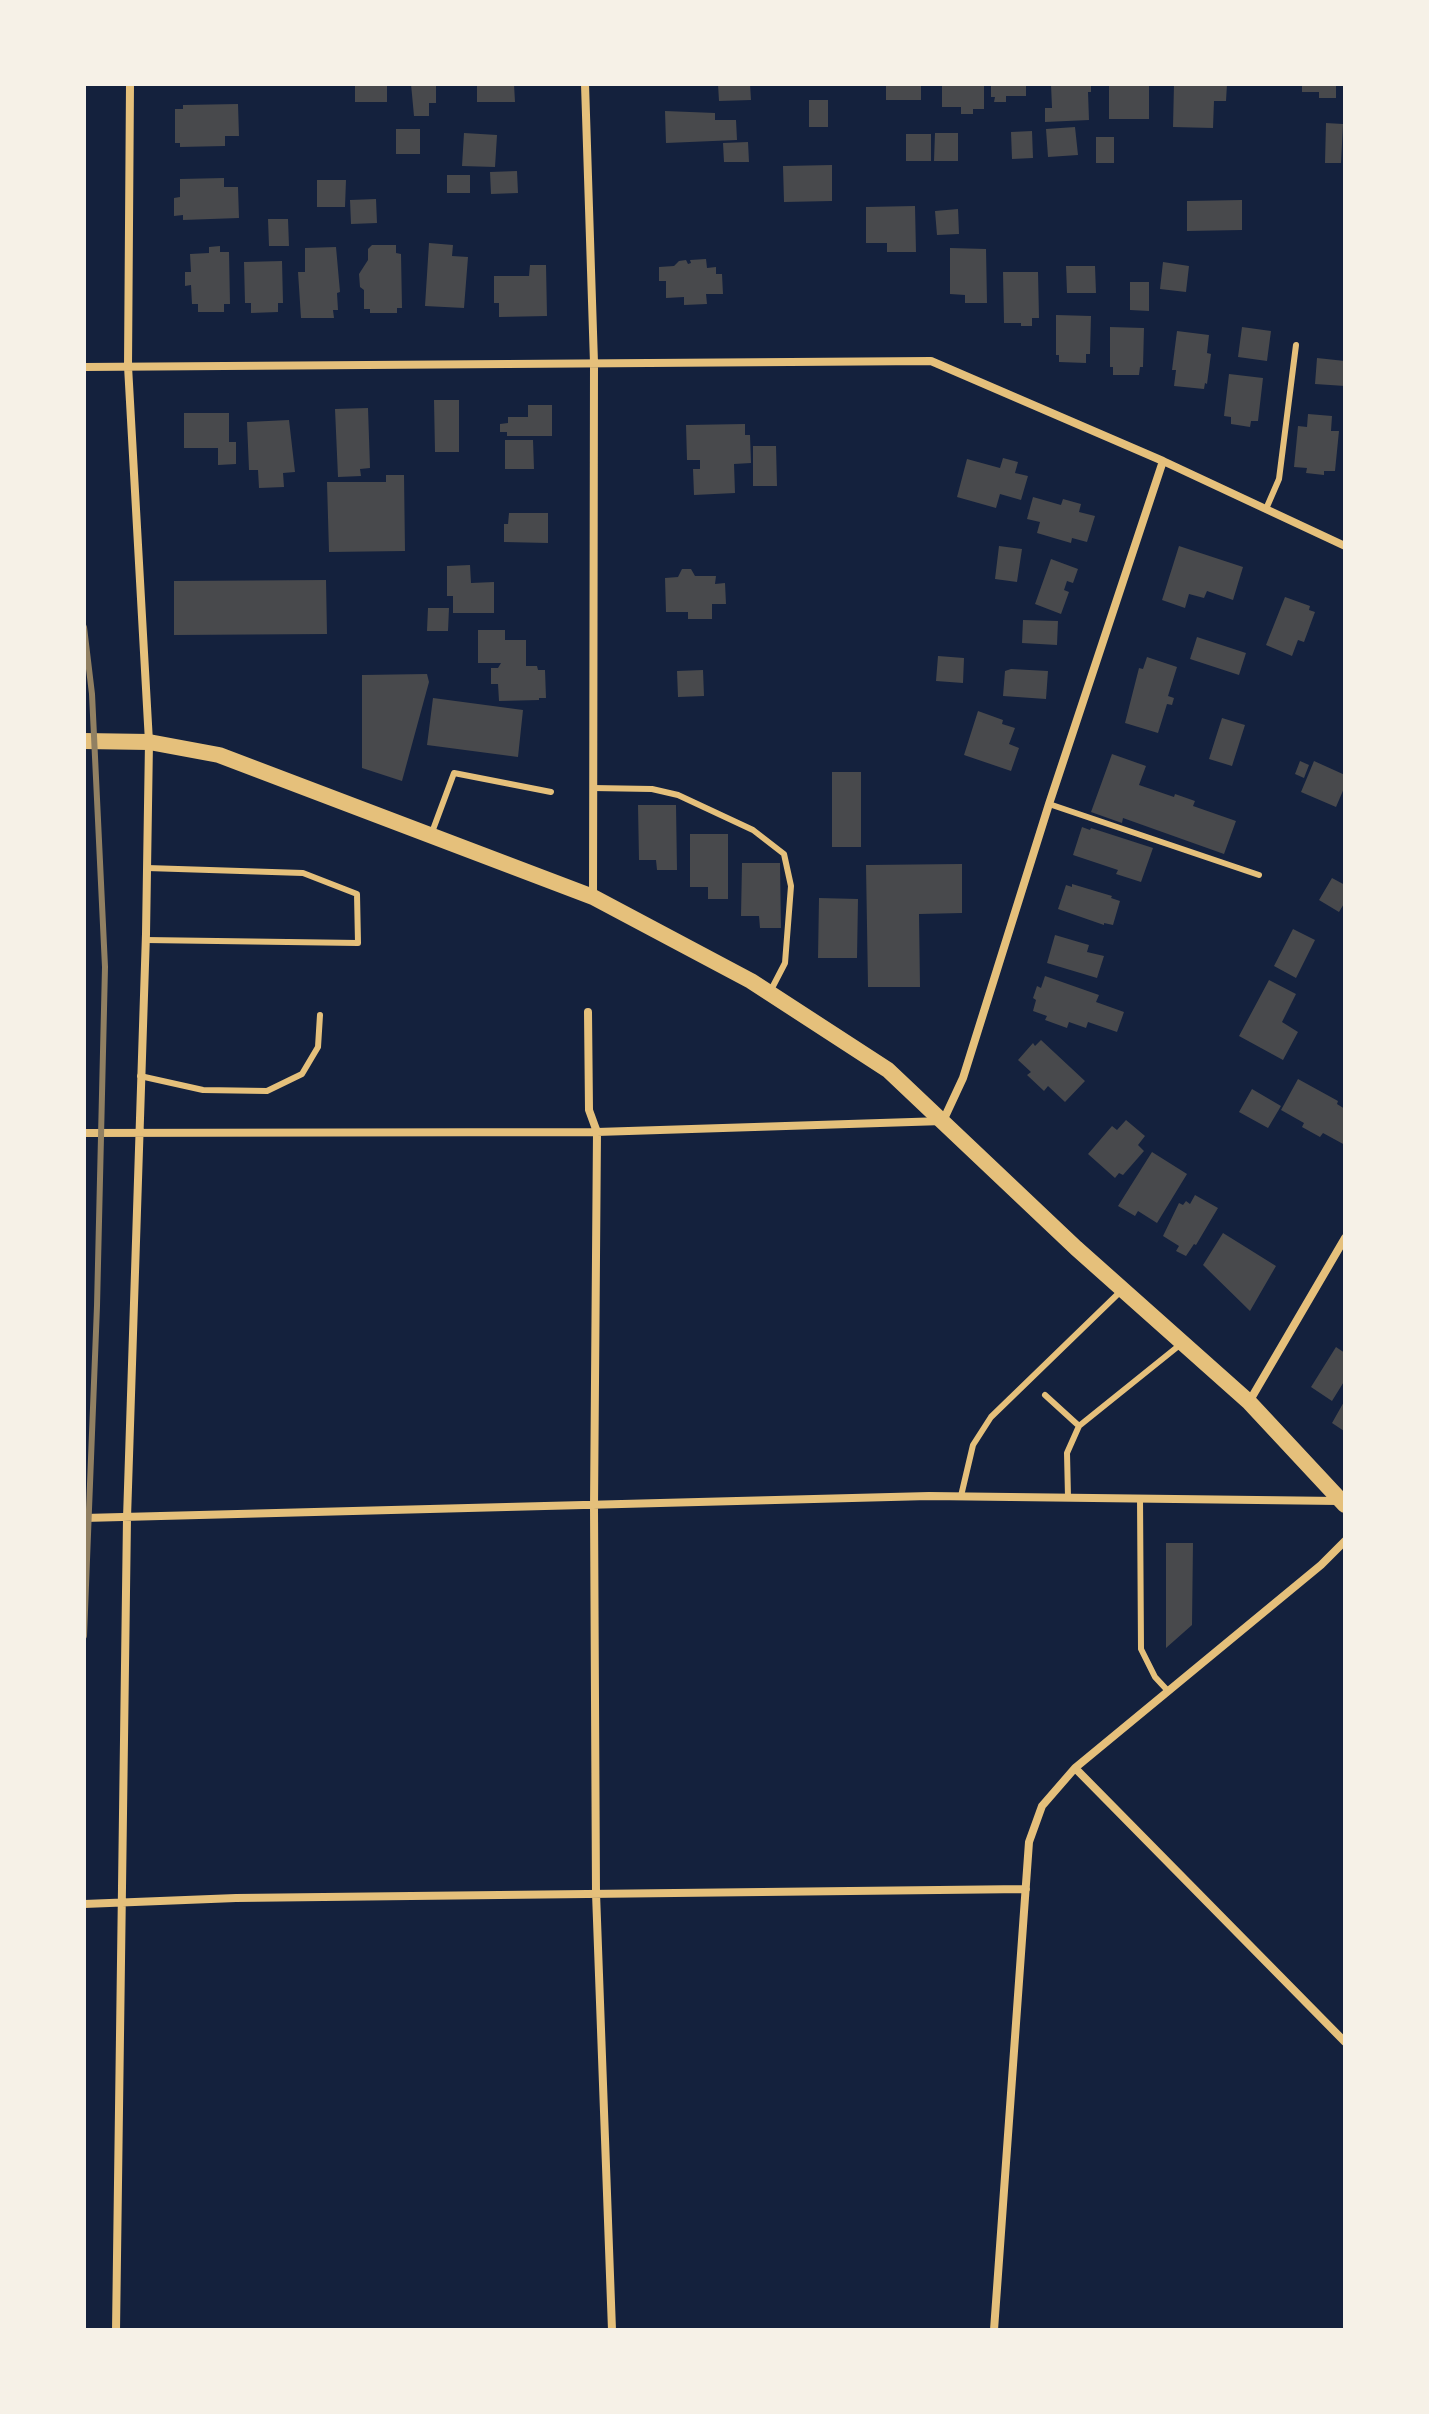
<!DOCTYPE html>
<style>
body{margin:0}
#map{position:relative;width:1429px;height:2414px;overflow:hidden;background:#14213d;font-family:"DM Sans",sans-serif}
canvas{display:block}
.frame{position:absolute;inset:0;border:86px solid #f6f1e7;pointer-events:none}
</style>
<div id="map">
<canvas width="1429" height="2414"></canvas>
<div class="frame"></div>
</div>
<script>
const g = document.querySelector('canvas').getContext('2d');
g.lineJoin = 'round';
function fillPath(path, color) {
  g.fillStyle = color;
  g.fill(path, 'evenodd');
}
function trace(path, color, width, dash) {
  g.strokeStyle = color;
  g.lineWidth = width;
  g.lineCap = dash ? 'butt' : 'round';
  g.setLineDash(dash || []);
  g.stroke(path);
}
fillPath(new Path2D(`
 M355,84H387V102H355Z
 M411,84H436V103H429V116H414Z
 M514,84L515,102H477V84Z
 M718,84H750L751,100L719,101Z
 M886,84H921V100H886Z
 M942,84H984V109H973V114H961V107H942Z
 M991,84H1026V96H1006V102H994L995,97H991Z
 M1051,84H1091V92H1088L1089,120L1045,122V108H1052Z
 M1109,84H1149V119H1109Z
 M1174,84H1227L1226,101H1214L1213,128L1173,127Z
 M1302,84H1336V98H1319V92H1302Z
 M809,100H828V127H809Z
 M238,104L239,136H225V146L180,147V143H175V109H183V105Z
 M665,111L715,113V120H736L737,140L666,143Z
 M1326,123L1343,124L1341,163H1325Z
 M1075,127L1078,155L1048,157L1046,129Z
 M396,129H420V154H396Z
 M1032,131L1033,158L1012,159L1011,132Z
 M464,133L497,135L495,167L462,166Z
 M935,133H958V161H934Z
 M906,134H931V161H906Z
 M1096,137H1114V163H1096Z
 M748,142L749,162H724L723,143Z
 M832,165V201L784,202L783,166Z
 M517,171L518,193L491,194L490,172Z
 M447,175H470V193H447Z
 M224,178V187H238L239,218L183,220V215L174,216V198L180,197V179Z
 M317,180H346L345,207H317Z
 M376,199L377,223L351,224L350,200Z
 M1242,200V230L1187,231V201Z
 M915,206L916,252H887V243H866V207Z
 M958,209L959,234L937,235L935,211Z
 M268,219H288L289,246H269Z
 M429,243L453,245L452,256L468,257L464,308L425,306Z
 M372,245H396V253L401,254L402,308H397V313H370V309H364V290L360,287L359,274L368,260V249Z
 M220,246V252H229L230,304H224V312H198V304H192L191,285L185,286V272H191L190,254L209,253V247Z
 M336,247L340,292L337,293L338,310H333L334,318H301L298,272H305V248Z
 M950,248L986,249L987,303H965V295L950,294Z
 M706,259L707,268L716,267V274H722L723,294H706L707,304L684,305V297L666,298V281H659V267L674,266L679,261L686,260L688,264L691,263L690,260Z
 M282,261L283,303H278V312L251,313V303H245L244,262Z
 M1163,262L1189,266L1186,292L1160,289Z
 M530,265H546L547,316L499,317V303H494V276H529Z
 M1066,266H1095L1096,293H1067Z
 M1003,272H1038L1039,318H1032V326H1021V323H1004Z
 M1130,282H1149V311L1130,310Z
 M1056,315L1091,316L1090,354H1086V363L1059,362V355H1056Z
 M1110,327L1144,328L1143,367H1140L1139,375H1113V367H1110Z
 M1242,327L1271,331L1267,361L1238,357Z
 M1177,331L1209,335L1207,353L1211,354L1207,384L1205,383L1204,389L1174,386L1176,370H1172Z
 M1317,358L1345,361V386L1315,384Z
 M1229,374L1263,378L1258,421H1251L1250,427L1231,424V417L1224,416Z
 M434,400H459V452H435Z
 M528,405H552V436H507V432H500V424L508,423V417H528Z
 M368,408L370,468L360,469L361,476L338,477L335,409Z
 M184,413H229V442H236V464L218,465V448H184Z
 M1308,414L1332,416L1331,431H1339L1335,471H1324V475L1306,473L1307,468L1294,467L1298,426L1307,427Z
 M289,420L295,472L283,473L284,487L259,488L258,470H249L247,422Z
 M745,424V435H750L751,463L734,464L735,493L694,495L693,469H700V460H687L686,425Z
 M505,440H533L534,469H505Z
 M753,446H776L777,486H753Z
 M1003,458L1018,462L1015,473L1028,476L1021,500L1000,494L996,508L957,497L967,459L1000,468Z
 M386,475H404L405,551L329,552L327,482H386Z
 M1033,497L1061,505L1063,499L1081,504L1079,512L1095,516L1087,542L1072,538L1071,543L1037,533L1040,522L1027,519Z
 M509,513H548V543L504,542V524H508Z
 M999,546L1022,549L1017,582L995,579Z
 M1179,546L1243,567L1233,600L1207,591L1204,598L1189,594L1185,608L1162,600Z
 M1051,559L1078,569L1073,583L1067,581L1064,590L1069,592L1061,614L1035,604Z
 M470,565L471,583L494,582V613H453V596H447V566Z
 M682,569H691L695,576H716L715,584L725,583L726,604H712V619H688V612H666L665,578L678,577Z
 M326,580L327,634L174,635V581Z
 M1285,597L1310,606L1309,610L1315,612L1304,642L1298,640L1292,656L1266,645Z
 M428,608H449L448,631H427Z
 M1023,620L1058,621L1057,645L1022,643Z
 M478,630H505V640H526V666H537L538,670H545L546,698H539V700L499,701L498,684H491V668H498L501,663H478Z
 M1197,637L1246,653L1239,675L1190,659Z
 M938,656L964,658L963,683L936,681Z
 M1147,657L1177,667L1168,696L1174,698L1172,705L1167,704L1158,733L1125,723L1139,668L1143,669Z
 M1011,669L1048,671L1046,699L1003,696L1005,671Z
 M703,670L704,696L678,697L677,671Z
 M427,674L429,682L402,781L362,768V675Z
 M433,698L523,710L518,757L427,745Z
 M978,711L1003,720L1002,724L1015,728L1009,744L1019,748L1011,771L964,755Z
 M1222,718L1245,725L1232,766L1209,759Z
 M1112,754L1146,766L1139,785L1174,797L1175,794L1195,801L1193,806L1236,821L1224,854L1123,818L1122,823L1091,812Z
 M1300,761L1309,765L1304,778L1295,774Z
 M1314,761L1345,775V786L1336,807L1301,792Z
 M832,772H861V847H832Z
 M638,805H676L677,870H657L656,860H639Z
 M1082,827L1090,830L1091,828L1153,848L1141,882L1116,874L1118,870L1073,855Z
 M690,834H728V899H708V887H690Z
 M742,863H780L781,928H760L759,916H741Z
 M962,864V913L919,914L920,987H868L866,865Z
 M1332,878L1345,885V902L1339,912L1319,900Z
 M1072,884L1112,896L1111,898L1120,901L1113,925L1104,923V925L1058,909L1066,885L1072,887Z
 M819,898L858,899L857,958H818Z
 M1293,929L1315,940L1296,978L1274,966Z
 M1055,935L1089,945L1087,952L1104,956L1097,978L1047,963Z
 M1045,976L1099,995L1096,1002L1124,1012L1117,1032L1088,1022L1086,1028L1069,1022L1067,1028L1045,1020L1047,1016L1033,1011L1036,1000L1033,998L1037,986L1041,988Z
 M1269,980L1296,994L1282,1022L1298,1032L1283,1060L1239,1036Z
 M1041,1040L1085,1081L1065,1102L1048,1086L1044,1091L1027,1075L1031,1072L1018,1060L1033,1043L1035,1046Z
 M1298,1079L1338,1101L1337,1104L1345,1109V1145L1323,1133L1320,1137L1302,1127L1304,1123L1281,1110Z
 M1252,1089L1281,1106L1268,1128L1239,1112Z
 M1126,1120L1145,1136L1138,1145L1144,1151L1123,1175L1119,1173L1115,1178L1088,1154L1112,1126L1117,1130Z
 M1152,1152L1187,1174L1157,1223L1138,1211L1135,1216L1118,1206Z
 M1195,1195L1218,1208L1196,1245L1194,1244L1186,1256L1176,1251L1179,1246L1163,1236L1179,1203L1183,1205L1186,1201L1190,1204Z
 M1223,1233L1276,1266L1250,1311L1203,1265Z
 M1336,1347L1345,1353V1380L1332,1401L1311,1387Z
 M1345,1400V1428L1344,1431L1332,1423Z
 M1166,1543H1193L1192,1625L1166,1648Z`), '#48494c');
trace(new Path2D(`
 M1266,509L1279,479L1296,345
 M593,788L652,789L678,795L753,830L784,854L791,886L785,963L771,990
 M1049,804L1259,875
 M431,835L454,773L551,792
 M146,940L358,943L357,894L303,873L147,868
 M140,1076L203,1090L267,1091L302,1074L318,1047L320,1015
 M1045,1395L1079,1426
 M961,1496L973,1445L991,1417L1122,1290
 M1068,1497L1067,1453L1079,1426L1181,1344
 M1140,1498L1141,1649L1155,1677L1168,1691`), '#e5c07b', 6);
trace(new Path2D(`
 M585,84L594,363L593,897
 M84,367L931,361L1163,461L1345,546
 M588,1012L589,1110L597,1132L594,1506L596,1893L612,2330
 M84,1133L597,1132L943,1121L963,1078L1049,804L1163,461
 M1249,1402L1345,1238
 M84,1518L929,1496L1339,1501
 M1075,1768L1345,2042
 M84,1904L236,1898L1026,1889
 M116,2330L127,1518L146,934L149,742L128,366L130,84
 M994,2330L1029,1842L1042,1806L1075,1768L1321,1565L1345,1541`), '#e5c07b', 8);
trace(new Path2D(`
 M84,741L149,742L219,755L593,897L751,981L888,1070L1076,1248L1249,1402L1345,1505`), '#e5c07b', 16);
trace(new Path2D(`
 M84,627L92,694L105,967L97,1306L84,1636`), '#918062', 6);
</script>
